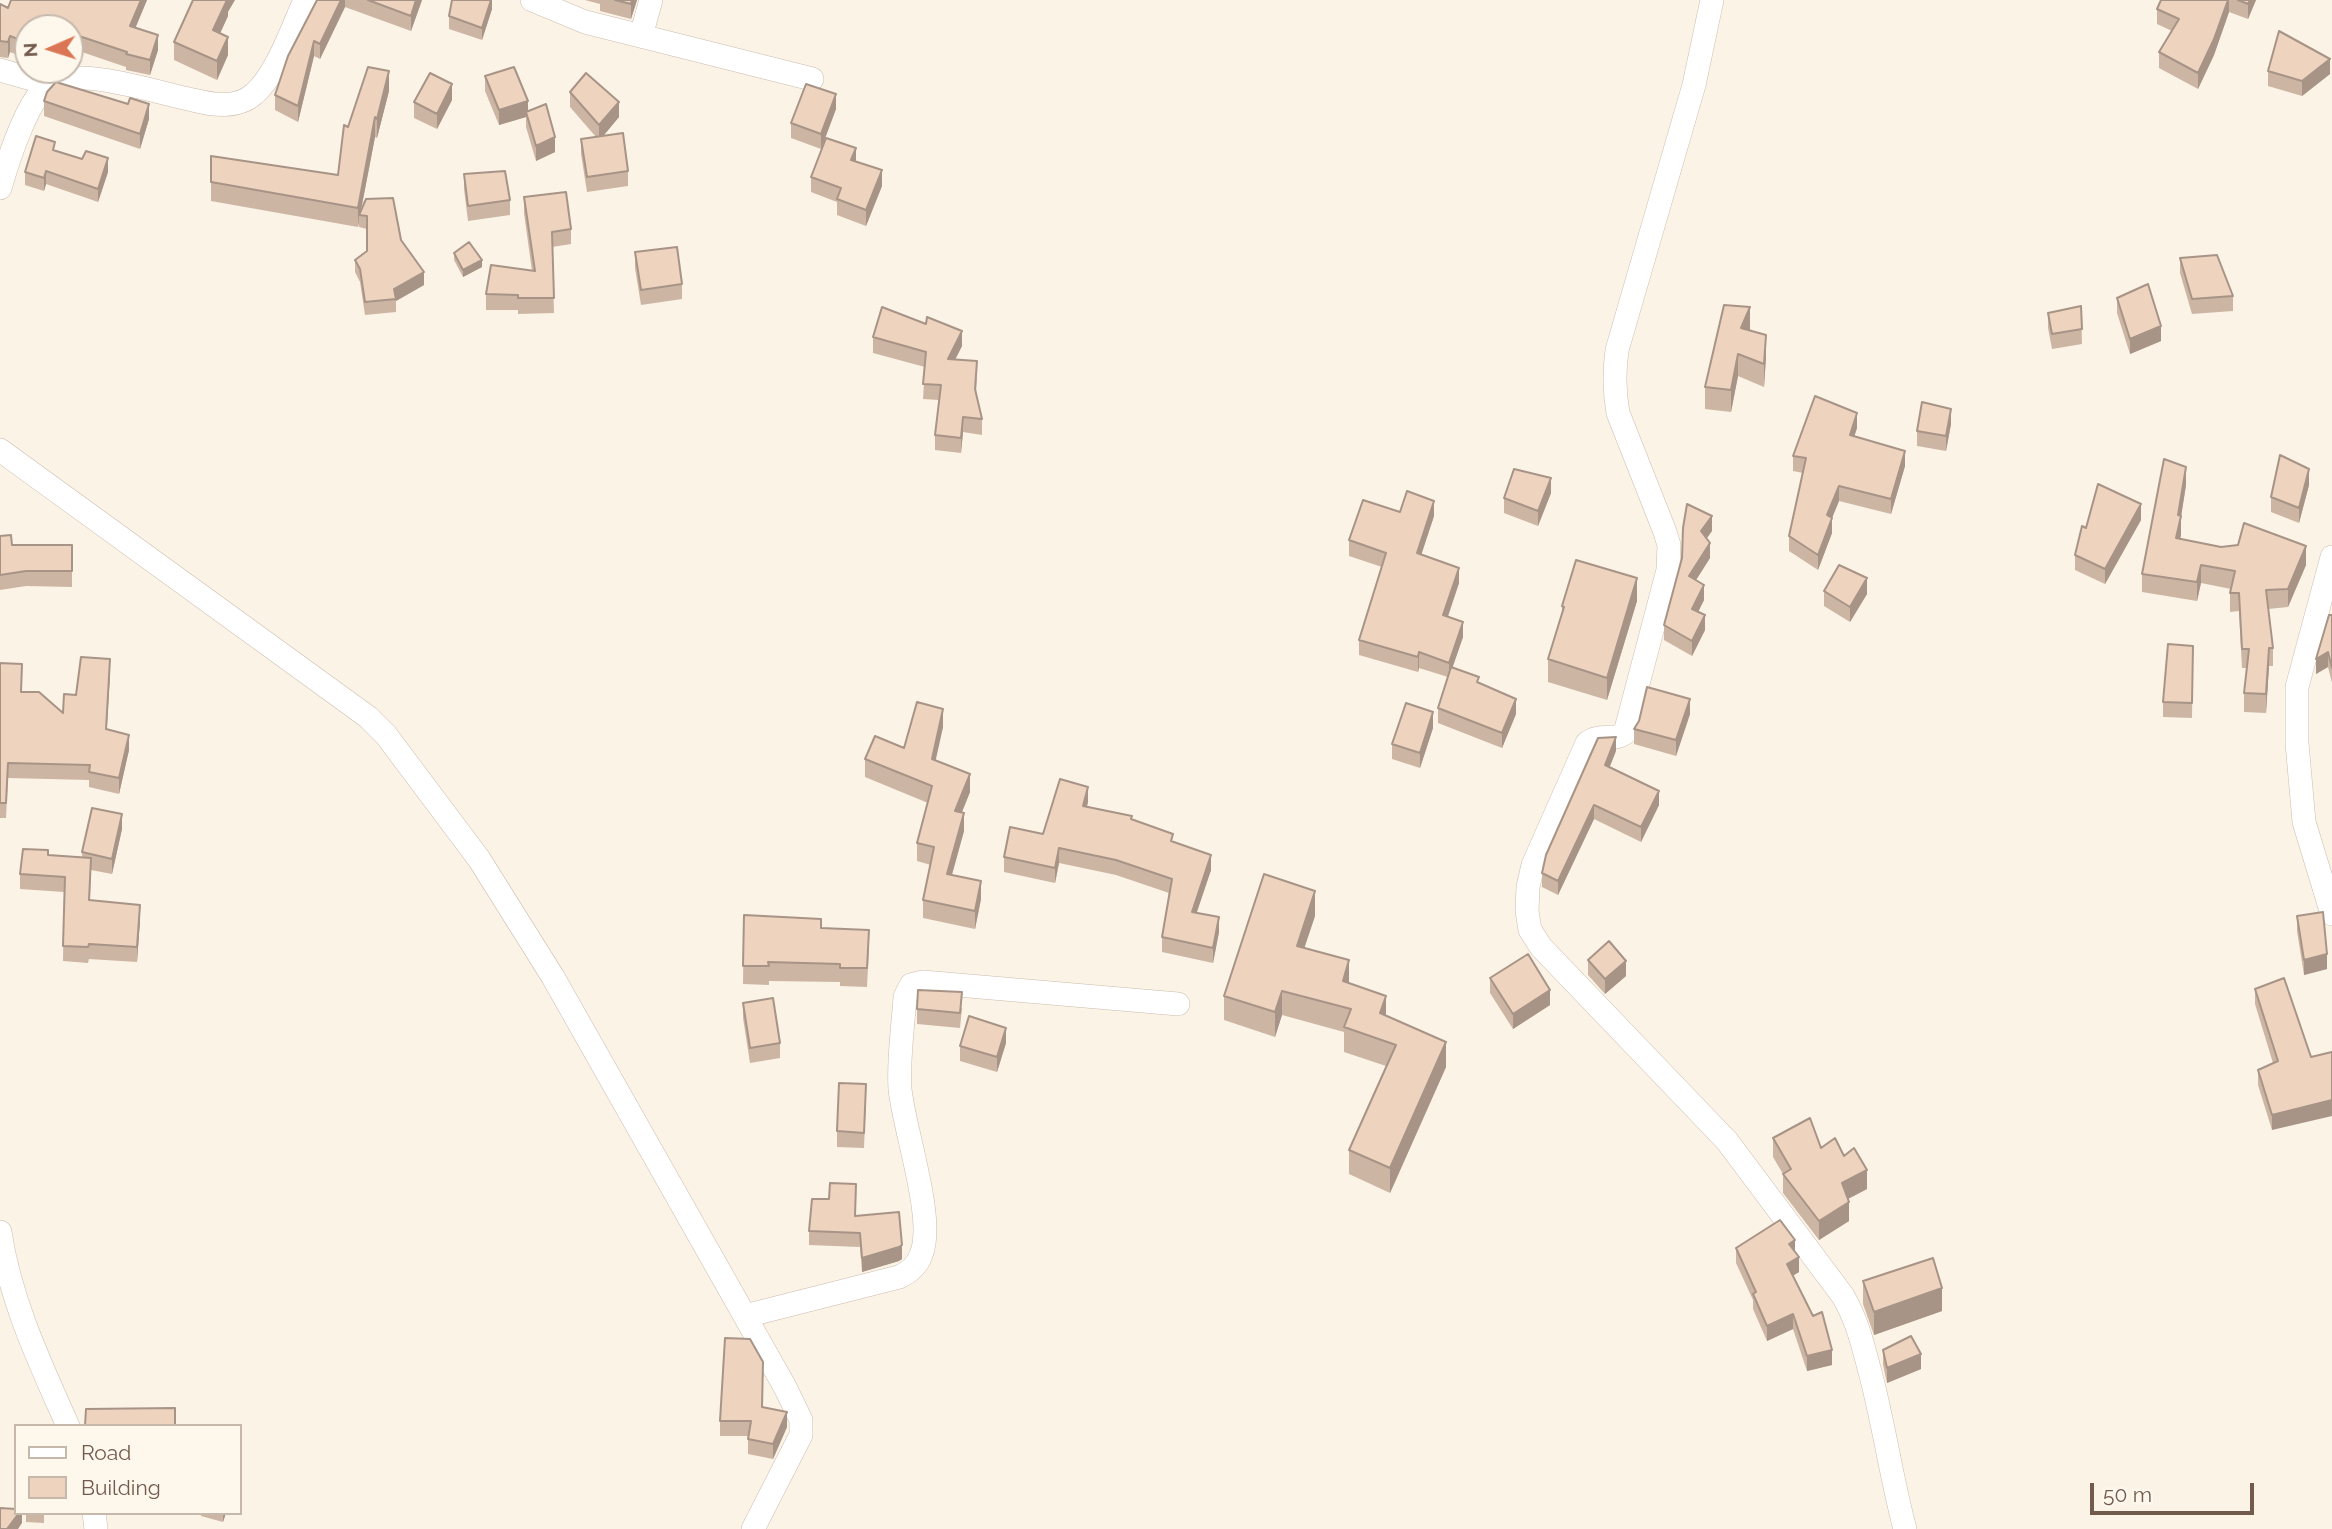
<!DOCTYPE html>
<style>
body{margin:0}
#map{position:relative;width:2332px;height:1529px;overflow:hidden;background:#fbf3e6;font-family:Raleway,sans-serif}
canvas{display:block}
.legend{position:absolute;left:14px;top:1424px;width:228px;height:91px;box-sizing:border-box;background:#fef7ec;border:2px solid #c6b9ac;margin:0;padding:9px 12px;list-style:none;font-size:21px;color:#725b4d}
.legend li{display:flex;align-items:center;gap:14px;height:35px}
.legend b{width:35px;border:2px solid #c6b9ac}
.north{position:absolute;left:14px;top:14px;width:70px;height:70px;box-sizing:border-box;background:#fef7ec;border:2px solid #c6b9ac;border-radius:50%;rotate:267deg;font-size:19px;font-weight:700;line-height:28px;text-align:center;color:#725b4d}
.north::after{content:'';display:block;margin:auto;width:24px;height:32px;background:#db7654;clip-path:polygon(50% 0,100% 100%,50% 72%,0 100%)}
.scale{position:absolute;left:2090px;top:1483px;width:164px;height:32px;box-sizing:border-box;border:4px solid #725b4d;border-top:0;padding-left:9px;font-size:21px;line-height:24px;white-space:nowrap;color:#725b4d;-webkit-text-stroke:5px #fef7ec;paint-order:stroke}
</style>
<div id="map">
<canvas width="2332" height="1529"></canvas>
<ul class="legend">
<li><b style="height:9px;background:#fff"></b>Road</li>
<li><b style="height:19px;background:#eed3bf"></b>Building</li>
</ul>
<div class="north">N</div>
<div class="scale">50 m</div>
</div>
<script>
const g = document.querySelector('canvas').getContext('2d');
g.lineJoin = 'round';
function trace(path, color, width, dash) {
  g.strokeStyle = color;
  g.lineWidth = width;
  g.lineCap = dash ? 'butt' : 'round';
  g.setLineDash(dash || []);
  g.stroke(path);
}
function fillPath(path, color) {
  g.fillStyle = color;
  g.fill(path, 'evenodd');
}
const street = new Path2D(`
 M532,0L585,22L812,79
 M1712,0L1694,85L1617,350C1614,372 1614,391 1618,413L1665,532L1669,545L1668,570L1625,733C1613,742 1599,733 1587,743L1533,865L1528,887L1527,911L1530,930L1541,947L1727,1141L1843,1296C1857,1320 1863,1345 1870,1372C1884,1424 1891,1477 1905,1529
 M641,36L651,0
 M0,70L49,84
 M0,188C7,164 28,95 51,83C82,67 158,93 193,100C213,105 237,109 254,94C276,76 293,26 305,0
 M0,450L368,717L386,735L479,859L553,977L785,1387L801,1420V1435L753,1529
 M2332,557L2297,687V743L2304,822L2332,914
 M0,1232C10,1300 40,1363 68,1426
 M745,1316L899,1277C910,1272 917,1266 921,1255C936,1220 904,1130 900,1089C898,1059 903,1027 905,997L911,985L923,982L1178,1004
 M94,1513L96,1529`);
trace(street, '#cbbbad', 24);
trace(street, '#fff', 23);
fillPath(new Path2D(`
 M147,0L135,28L158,50L150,75L126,70V67L70,48V28H28V59L10,52L8,58L0,57V4L8,8Z
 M317,0H422L411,31L345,7L320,59L314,56L298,122L275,110V95Z
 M492,0V9L482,40L449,29V16Z
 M585,0H637L631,19L600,11V4Z
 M2161,0H2256L2248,19L2229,12L2214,55L2198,89L2159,68V52L2172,31L2157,24V9Z
 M228,12V16L220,33L228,55L217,80L174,60V42Z
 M2268,71L2330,74L2302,96L2268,86Z
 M485,76L528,111L555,152L536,161L526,127V117L499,125L485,91Z
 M389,91L377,138L375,137L361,210L401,240L424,285L396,301V312L365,315L360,282L355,272V260L367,251V229L359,227V223L358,227L211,201V156L338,175Z
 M570,92L619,117L603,136L628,171V186L587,192L581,154V139L596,137L570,107Z
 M452,100L437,129L414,118V102Z
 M44,101L149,119L140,149L44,116Z
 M836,109L821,149L791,138V123Z
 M55,150L108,172L98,202L46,184L44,191L25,185V172Z
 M856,162L882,186L866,226L837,215V202L811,192V177Z
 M464,174L510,200V215L468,221L464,189Z
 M524,197L571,229V244L552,247L554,313L518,314V310H486V294L532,271L524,213Z
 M635,252L682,284V299L641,305L635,268Z
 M454,253L482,267L463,277L454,260Z
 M2180,258L2233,296V311L2192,314L2180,273Z
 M2117,298L2161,341L2130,354L2117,313Z
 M2081,306L2082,344L2052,349L2048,328V313Z
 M1750,329L1766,357L1764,387L1738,376L1731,412L1705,409V387Z
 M873,337L962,346L955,359L977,377L976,393L982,419V435L963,432L961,453L935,450V435L939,400L923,399L925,367L873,353Z
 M1951,424L1946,451L1917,446V431Z
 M1857,428L1854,436L1905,466L1891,514L1839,501L1832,518V533L1818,570L1789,551V536L1803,473L1793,471V456Z
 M2186,485L2181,516V535L2180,539L2306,565L2288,607L2268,609L2273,648V666H2269L2266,713L2244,712V693L2247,668H2242L2239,611L2230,612V593L2231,589L2201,583L2197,601L2142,592V574Z
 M2309,485L2299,523L2271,512V497Z
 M1551,493L1538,526L1504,513V498Z
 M1400,512L1434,516L1421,554L1459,583L1448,617L1463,637L1452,667L1479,682L1516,714L1502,748L1438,723V708L1448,677L1419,668L1418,672L1359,655V640L1382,567L1349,556V540Z
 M2141,520L2105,584L2075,570V555L2086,528Z
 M1712,531L1707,538L1710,558L1696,580L1704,600L1698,612L1705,630L1692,656L1664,640V625L1682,558Z
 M0,536L12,545H72V587L26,586L0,590Z
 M1824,591L1867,594L1850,622L1824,606Z
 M1637,601L1607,700L1548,682V659L1562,615V606Z
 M2332,615V683L2328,667L2316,674Z
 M2193,646L2192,718L2163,717V702Z
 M0,663L22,692L63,713L76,695L110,674L106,729L129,750L119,794L89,787V780L8,778L6,818H0Z
 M1690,714L1676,756L1634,744V729Z
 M943,727L935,760L970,792L962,812L964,831L952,875L981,899L975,929L923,918V900L931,865L917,861V843L928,803L865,777V759L904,748Z
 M1433,728L1420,768L1392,759V744Z
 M1616,751L1609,767L1659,805L1641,842L1594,819L1558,895L1542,887V873Z
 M1088,802L1087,806L1132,819L1173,842L1211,870L1196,913L1219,932L1213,963L1162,952V937L1169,893L1116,875L1059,863L1055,883L1004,872V857L1043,834Z
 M122,829L112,874L91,870L90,900L140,920L137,962L89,959L88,963L63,961L64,892L20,889V874L48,855L82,857V852Z
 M744,915L821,928L869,948L867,987L840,986V982L769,981V985L743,984Z
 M1315,916L1304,948L1349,983L1446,1067L1390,1193L1349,1174V1150L1386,1066L1344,1052V1032L1282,1015L1275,1037L1224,1020V996Z
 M2297,916L2327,969L2304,975L2297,931Z
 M1588,960L1626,976L1605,994L1588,975Z
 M1490,978L1550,1005L1513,1029L1490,993Z
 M2255,989L2311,1057L2272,1130L2258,1085V1070L2273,1063L2255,1004Z
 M743,1003L780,1043V1058L750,1063L743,1018Z
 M962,1008L960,1028L917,1024V1009Z
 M1006,1043L997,1072L960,1061V1046Z
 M866,1099L864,1148L837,1147V1131Z
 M1773,1138L1821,1148L1844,1156L1867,1189L1848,1199L1849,1221L1819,1240L1783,1193V1174L1773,1157Z
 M856,1216L902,1259L899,1261L862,1272L860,1247L809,1245V1231Z
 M1736,1248L1795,1252L1799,1272L1793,1276L1832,1365L1807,1371L1793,1329L1767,1341L1753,1309V1300L1736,1263Z
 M1863,1281L1942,1311L1874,1335L1863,1304Z
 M1883,1350L1921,1369L1887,1383L1883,1365Z
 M762,1407L787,1427L773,1459L748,1454V1436H720V1421Z
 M26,1513H44V1523L26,1522Z
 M201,1513H226L223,1522L201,1516Z`), '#cdb5a4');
fillPath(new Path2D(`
 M141,0H147L130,41V26Z
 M226,0H235L228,12V16L213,49V30Z
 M341,0H345V7L320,59V44Z
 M416,0H422L411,31V16Z
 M491,0H492V9L482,40V28Z
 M632,0H637L631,19V4Z
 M2228,0H2229V12L2214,55L2198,89V73Z
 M2250,0H2256L2248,19V4Z
 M158,35V50L150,75V60Z
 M10,36V52L8,58V42Z
 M228,37V55L217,80V61Z
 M314,41V56L298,122V106Z
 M2330,59V74L2302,96V81Z
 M389,71V91L377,138V119Z
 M452,84V100L437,129V114Z
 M836,94V109L821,149V134Z
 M528,101V116L526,112V117L499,125V110Z
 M619,102V117L599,141V125Z
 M149,104V119L140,149V134Z
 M375,117V137L360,215H359L358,227V208Z
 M555,137V152L536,161V146Z
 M856,148V163L851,160Z
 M108,158V172L98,202V189Z
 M882,170V186L866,226V210Z
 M46,171V184L44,191V178Z
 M482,260V267L463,277V270Z
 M424,272V285L396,301L394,289Z
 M1750,307V329L1741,351V328Z
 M2161,326V341L2130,354V339Z
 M962,331V346L948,374V359Z
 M1766,335V357L1764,387V364Z
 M1738,354V376L1731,412V390Z
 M1951,409V424L1946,451V436Z
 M1857,413V428L1850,450V435Z
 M963,417V432L961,453V438Z
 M1905,451V466L1891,514V499Z
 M2186,467V485L2181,517V535L2176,556V538L2178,515Z
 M2309,469V485L2299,523V508Z
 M1551,478V493L1538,526V511Z
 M1839,486V501L1832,518V533L1818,570V555L1827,515Z
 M1434,501V516L1417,568V553Z
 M2141,504V520L2105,584V569Z
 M1712,516V531L1701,546V531Z
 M1710,543V558L1689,591V576Z
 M2306,546V565L2288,607V589Z
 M2201,565V583L2197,601V582Z
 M1459,568V583L1443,630V615Z
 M1637,578V601L1607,700V678Z
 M1867,578V594L1850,622V607Z
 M1704,585V600L1692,624V609Z
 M1705,615V630L1692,656V641Z
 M1463,622V637L1449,678V663Z
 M2269,648V666L2266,713V694Z
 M1419,652V668L1418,672V657Z
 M2328,652V667L2316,674V659Z
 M110,659V674L106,744V729Z
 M1516,699V714L1502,748V733Z
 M1690,699V714L1676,756V740Z
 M943,709V727L932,777V759Z
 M1433,712V728L1420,768V753Z
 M129,735V750L119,794V778Z
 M1616,737V751L1605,779V765Z
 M970,774V792L955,829V811Z
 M1088,787V802L1083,821V806Z
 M1659,791V805L1641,842V827Z
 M1594,805V819L1558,895V881Z
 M964,813V831L947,892V874Z
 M122,814V829L112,874V859Z
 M1059,848V863L1055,883V868Z
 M1211,855V870L1192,927V912Z
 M981,881V899L975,929V911Z
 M1315,891V916L1297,970V946Z
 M140,905V920L137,962V947Z
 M1219,917V932L1213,963V948Z
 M2327,954V969L2304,975V960Z
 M1349,960V984L1343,981Z
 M1626,961V976L1605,994V979Z
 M1550,990V1005L1513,1029V1014Z
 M1282,991V1015L1275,1037V1012Z
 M1386,996V1020L1380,1013Z
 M1006,1028V1043L997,1072V1057Z
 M1446,1042V1067L1390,1193V1168Z
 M2332,1100V1116L2272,1130V1115Z
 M1867,1170V1189L1842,1202V1183Z
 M1849,1202V1221L1819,1240V1221Z
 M1795,1240V1256L1789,1244Z
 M902,1245V1259L899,1261L862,1272V1258Z
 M1799,1257V1272L1787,1279V1264Z
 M1942,1288V1311L1874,1335V1312Z
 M1793,1314V1329L1767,1341V1326Z
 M1832,1350V1365L1807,1371V1356Z
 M1921,1354V1369L1887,1383V1368Z
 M787,1412V1427L773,1459V1444Z
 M19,1513H22V1523L18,1529H7Z
 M223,1513H226L223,1522Z`), '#a79486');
const building = new Path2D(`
 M11,0H141L130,26L158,35L150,60L126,54L127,52L70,33V28H28V43L10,36L8,42L0,41V4L8,8Z
 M193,0H227L213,30L228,37L217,61L174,42Z
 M317,0H341L320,44L314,41L298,106L275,95L288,56Z
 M368,0H416L411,16Z
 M452,0H491L482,28L449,16Z
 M615,0H632L631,4Z
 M2161,0H2228L2214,39L2198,73L2159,52L2179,19L2157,9Z
 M2238,0H2250L2248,4Z
 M2279,31L2330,59L2302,81L2268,71Z
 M368,67L389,71L377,119L375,117L358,208L211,182V156L338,175L344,125L348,127Z
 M514,67L528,101L499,110L485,76Z
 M430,73L452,84L437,114L414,102Z
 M586,73L619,102L599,125L570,92Z
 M56,82L128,104L130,98L149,104L140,134L44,101L47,92Z
 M806,84L836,94L821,134L791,123Z
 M546,104L555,137L536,146L526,112Z
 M623,133L628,171L587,177L581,139Z
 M36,136L55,142L53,150L82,159L86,151L108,158L98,189L46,171L44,178L25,172Z
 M826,138L856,148L851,160L882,170L866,210L837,199L841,188L811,177Z
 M505,171L510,200L468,206L464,174Z
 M566,192L571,229L552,232L554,298H518V295L486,294L491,265L535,271L524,197Z
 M393,198L401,240L424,272L394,289L396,299L365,302L360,269L355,260L367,251V216L359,215L366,199Z
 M469,242L482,260L463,270L454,253Z
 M677,247L682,284L641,290L635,252Z
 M2217,255L2233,296L2192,299L2180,258Z
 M2148,284L2161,326L2130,339L2117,298Z
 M1724,305L1750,307L1741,328L1766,335L1764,364L1738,354L1731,390L1705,387Z
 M2081,306L2082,329L2052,334L2048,313Z
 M882,307L926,324L927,317L962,331L948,359L977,361L975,389L982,419L963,417L961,438L935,435L941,385L923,384L926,352L873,337Z
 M1815,396L1857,413L1850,435L1905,451L1891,499L1839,486L1827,515L1832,518L1818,555L1789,536L1806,458L1793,456Z
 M1922,402L1951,409L1946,436L1917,431Z
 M2280,455L2309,469L2299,508L2271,497Z
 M2164,459L2186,467L2178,515L2181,516L2176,538L2221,547L2238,545L2244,523L2306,546L2288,589L2266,590L2273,648H2269L2266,694L2244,693L2249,649H2242L2239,593H2230L2235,571L2201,565L2197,582L2142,574Z
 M1514,469L1551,478L1538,511L1504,498Z
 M2098,484L2141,504L2105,569L2075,555L2082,526L2086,528Z
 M1407,491L1434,501L1417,553L1459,568L1443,615L1463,622L1449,663L1419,652L1418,657L1359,640L1386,553L1349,540L1363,500L1400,512Z
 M1687,504L1712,516L1701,531L1710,543L1689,576L1704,585L1692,609L1705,615L1692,641L1664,625L1682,558L1683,528Z
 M11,535L12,545H72V571H26L0,575V536Z
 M1576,560L1637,578L1607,678L1548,659L1564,607L1562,606Z
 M1839,565L1867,578L1850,607L1824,591Z
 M2329,615H2332V668L2328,652L2316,659Z
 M2168,644L2193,646L2192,703L2163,702Z
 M81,657L110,659L106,729L129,735L119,778L89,772L90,765L8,763L6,803H0V663L22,664L21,692H39L63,713L64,694L76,695Z
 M1451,667L1479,677L1477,682L1516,699L1502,733L1438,708Z
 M1647,687L1690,699L1676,740L1634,729L1639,721Z
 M917,702L943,709L932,759L970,774L955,811L964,813L947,874L981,881L975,911L923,900L934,847L917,843L932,786L865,759L875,736L904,748Z
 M1406,703L1433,712L1420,753L1392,744Z
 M1616,737L1605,765L1659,791L1641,827L1594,805L1558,881L1542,873L1546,855L1598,738Z
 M1060,779L1088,787L1083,806L1132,816L1131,819L1173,834L1171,841L1211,855L1192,912L1219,917L1213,948L1162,937L1172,879L1116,860L1059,848L1055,868L1004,857L1010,827L1043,834Z
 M92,808L122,814L112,859L82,852Z
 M23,849L48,850V855L91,858L89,900L140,905L137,947L89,944L88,947L63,946L65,877L20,874Z
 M1264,874L1315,891L1297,946L1349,960L1343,981L1386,996L1380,1013L1446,1042L1390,1168L1349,1150L1396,1045L1344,1027L1351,1009L1282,991L1275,1012L1224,996Z
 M2323,912L2327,954L2304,960L2297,916Z
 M744,915L821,919V928L869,930L867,968H840V964L768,962L769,966H743Z
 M1609,941L1626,961L1605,979L1588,960Z
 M1528,954L1550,990L1513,1014L1490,978Z
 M2284,978L2311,1057L2332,1052V1100L2272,1115L2258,1070L2278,1061L2255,989Z
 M918,990L962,992L960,1013L917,1009Z
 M773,998L780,1043L750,1048L743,1003Z
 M969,1016L1006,1028L997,1057L960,1046Z
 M839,1083L866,1084L864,1133L837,1131Z
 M1810,1118L1821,1148L1835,1138L1844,1156L1854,1148L1867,1170L1842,1183L1849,1202L1819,1221L1783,1174L1791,1169L1773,1138Z
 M830,1183L856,1184L855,1216L899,1212L902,1245L899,1247L862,1258L860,1233L809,1231L812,1199H829Z
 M1780,1220L1795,1240L1789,1244L1799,1257L1787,1264L1813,1316L1822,1312L1832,1350L1807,1356L1793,1314L1767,1326L1753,1294L1756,1292L1736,1248Z
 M1933,1258L1942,1288L1874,1312L1863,1281Z
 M1911,1336L1921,1354L1887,1368L1883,1350Z
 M725,1338L750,1339L763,1362L762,1407L787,1412L773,1444L748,1439L751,1421H720Z
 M175,1408V1426H85L86,1409Z
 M0,1508L16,1509V1513H19L7,1529H0Z`);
fillPath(building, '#eed3bf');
trace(building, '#a79486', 2);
</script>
